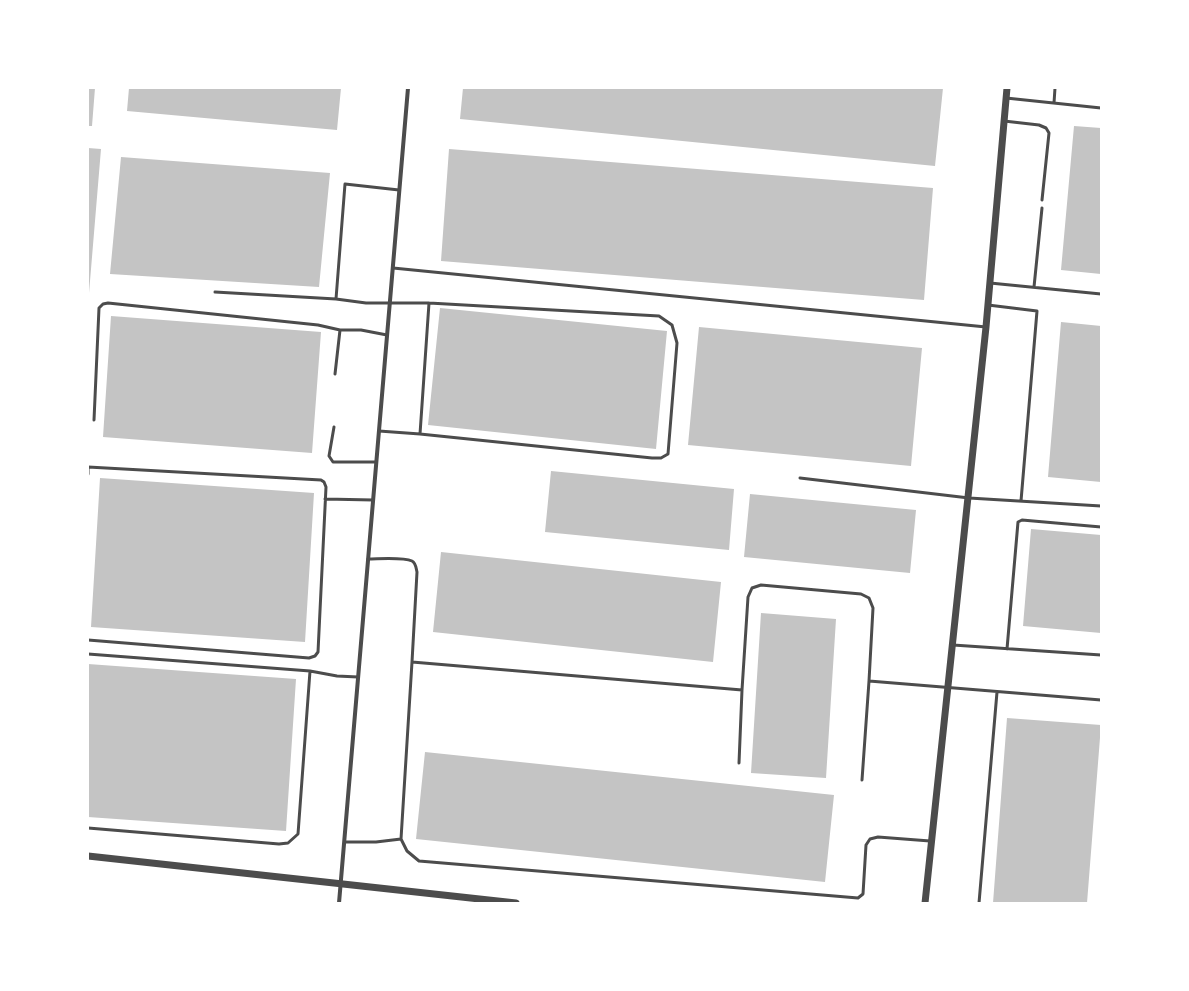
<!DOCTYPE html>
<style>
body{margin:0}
#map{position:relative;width:1189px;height:991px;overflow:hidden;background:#fff;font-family:Mulish,sans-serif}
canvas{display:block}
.frame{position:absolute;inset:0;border:89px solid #fff;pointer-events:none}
</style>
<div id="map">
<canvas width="1189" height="991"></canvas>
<div class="frame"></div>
</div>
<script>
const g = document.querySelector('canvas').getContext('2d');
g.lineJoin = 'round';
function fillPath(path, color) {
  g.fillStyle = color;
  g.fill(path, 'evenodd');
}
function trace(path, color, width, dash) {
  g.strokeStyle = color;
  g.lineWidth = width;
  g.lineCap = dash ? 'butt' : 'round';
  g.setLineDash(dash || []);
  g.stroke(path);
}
fillPath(new Path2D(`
 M88,88H95L92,126H88Z
 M129,88H341L337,130L127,111Z
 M463,88H943L935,166L460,119Z
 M1074,126L1101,128V274L1061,270Z
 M88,148L101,149L89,293H88Z
 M449,149L933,188L924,300L441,261Z
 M121,157L330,173L319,287L110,274Z
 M440,308L667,331L656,449L428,425Z
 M111,316L321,332L312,453L103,437Z
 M1061,322L1101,326V482L1048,477Z
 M699,327L922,348L911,466L688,445Z
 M551,471L734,489L729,550L545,532Z
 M100,478L314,493L305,642L91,627Z
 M750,494L916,510L910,573L744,557Z
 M1031,529L1101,535V633L1023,626Z
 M441,552L721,582L713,662L433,632Z
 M761,613L836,619L826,778L751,773Z
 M88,664L296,679L286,831L88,817Z
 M1007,718L1101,725L1087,903H993Z
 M425,752L834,795L825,882L416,839Z`), '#c4c4c4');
trace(new Path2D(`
 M1006,98L1101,108
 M1054,103L1055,88
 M1004,121L1039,125L1046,128L1049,133L1042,200
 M393,268L986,327
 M990,283L1101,294
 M1034,287L1042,208
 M215,292L336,299
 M988,305L1037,311L1021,501
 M335,374L340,330
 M94,420L99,308L103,304L108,303L318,325L340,330H361L387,335
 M334,427L329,456L333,462H376
 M379,431L420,434L652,458H661L668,454L677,343L672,325L659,316L429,303H366L336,299L345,184L399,190
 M420,434L429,303
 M88,474V467L321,480L324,482L326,487L318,652L315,656L309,658L88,640
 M800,478L969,498L1101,506
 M325,499L373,500
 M368,559C379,559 403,557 412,561C416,563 416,568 417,572L412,662L742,690
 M953,645L1101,655
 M1007,649L1018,522L1022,520L1101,527
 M88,654L310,671L298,834L288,843L279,844L88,828
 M412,662L401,839L407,851L419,861L858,898L863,894L866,845L870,839L878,837L930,841
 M310,671L337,676L358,677
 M869,681L1101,700
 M739,763L742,690L748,597L752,588L761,585L861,594L869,598L873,608L869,681L862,780
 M345,842H376L401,839
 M979,903L997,692`), '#4c4c4c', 3);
trace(new Path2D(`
 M339,903L408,88`), '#4c4c4c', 4);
trace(new Path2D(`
 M88,856L516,903
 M925,903L986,327L1007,88`), '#4c4c4c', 7);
</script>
